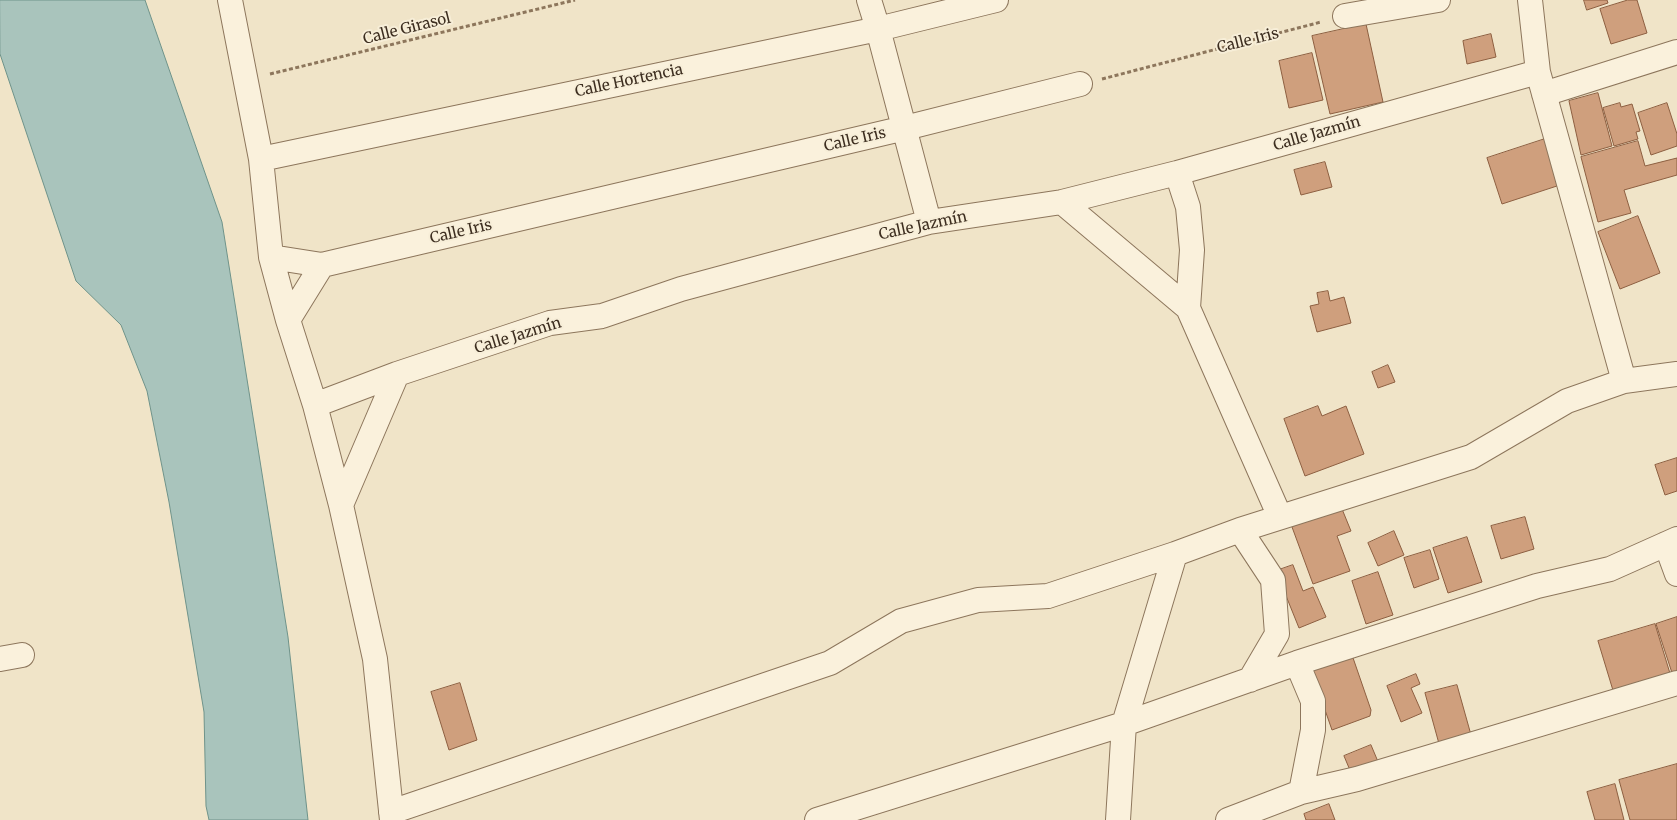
<!DOCTYPE html>
<meta charset="utf-8">
<style>
body{margin:0}
canvas{display:block;background:#f0e4c8}
</style>
<canvas width="1677" height="820"></canvas>
<script>
const g = document.querySelector('canvas').getContext('2d');
g.lineJoin = 'round';
function fillPath(path, color) {
  g.fillStyle = color;
  g.fill(path, 'evenodd');
}
function trace(path, color, width, dash) {
  g.strokeStyle = color;
  g.lineWidth = width;
  g.lineCap = dash ? 'butt' : 'round';
  g.setLineDash(dash || []);
  g.stroke(path);
}
function drawText(font, color, halo, rows, align = 'center') {
  g.font = font + ' Merriweather,serif';
  g.lineWidth = 4;
  g.setLineDash([]);
  g.textBaseline = 'middle';
  g.strokeStyle = halo;
  g.fillStyle = color;
  for (const [text, x, y, turn = 0] of rows) {
    g.save();
    g.translate(x, y);
    g.rotate((+turn || 0) * Math.PI / 180);
    g.textAlign = isNaN(turn) ? turn : align;
    if (halo) g.strokeText(text, 0, 0);
    g.fillText(text, 0, 0);
    g.restore();
  }
}
const water = new Path2D(`
 M0,0H145L222,222L288,637L308,820H209L206,806L204,712L169,502L147,391L121,325L76,281L0,54Z`);
fillPath(water, '#a9c4bc');
trace(water, '#6f938a', 1);
const building = new Path2D(`
 M1584,0H1607L1608,3L1587,10Z
 M1628,0H1637L1647,33L1611,44L1600,9Z
 M1366,24L1383,102L1330,114L1312,36Z
 M1491,34L1496,57L1467,64L1463,41Z
 M1312,53L1323,100L1289,108L1279,61Z
 M1598,93L1612,146L1581,155L1569,101Z
 M1620,103L1621,107L1632,104L1640,131L1636,132L1638,139L1614,146L1603,108Z
 M1667,103L1677,134V146L1651,155L1638,113Z
 M1548,138L1563,184L1502,204L1487,158Z
 M1638,141L1645,166L1677,158V175L1624,190L1631,213L1598,222L1581,157Z
 M1325,162L1332,187L1301,195L1294,170Z
 M1638,216L1660,273L1620,289L1598,232Z
 M1328,291L1330,301L1344,297L1351,323L1317,332L1310,306L1319,304L1317,293Z
 M1388,365L1395,382L1378,388L1372,372Z
 M1318,406L1322,416L1346,406L1364,454L1305,476L1284,419Z
 M1677,458V491L1665,495L1655,465Z
 M1342,509L1351,531L1337,536L1350,571L1313,584L1292,527Z
 M1525,517L1534,549L1501,559L1491,526Z
 M1394,531L1404,555L1378,566L1368,543Z
 M1467,537L1482,582L1448,593L1433,548Z
 M1430,550L1439,579L1414,588L1404,558Z
 M1293,565L1303,591L1313,587L1326,617L1299,628L1276,571Z
 M1378,572L1393,615L1366,624L1352,581Z
 M1677,617V681L1675,682L1656,624Z
 M1655,624L1672,680L1615,697L1598,641Z
 M1351,652L1371,710L1370,716L1332,730L1310,667Z
 M1416,674L1420,684L1411,688L1422,713L1401,722L1387,686Z
 M460,683L477,740L449,750L431,692Z
 M1457,685L1473,742L1441,751L1425,693Z
 M1371,745L1379,764L1352,775L1344,756Z
 M1677,764V820H1630L1619,780Z
 M1615,784L1624,820H1595L1587,792Z
 M1329,804L1335,820H1306L1304,814Z`);
fillPath(building, '#cf9f7d');
trace(building, '#8d5f41', 1);
const minor = new Path2D(`
 M230,0L261,159L271,257L288,320L315,405L341,505L375,659L392,820
 M869,0L878,29L929,222
 M1530,0L1538,72L1624,381
 M1345,16L1438,0
 M1544,94L1677,52
 M261,159L878,29L996,0
 M1177,173L1188,207L1192,250L1188,308
 M1062,202L1188,308L1280,517
 M271,257L322,265L905,128L1080,84
 M288,320L322,265
 M315,405L397,374L550,323L602,316L681,289L929,222L1062,202L1177,173L1538,72
 M341,505L397,374
 M1240,530L1273,580L1277,634L1250,680
 M1666,544L1677,574
 M0,659L22,655
 M1297,663L1313,701V730L1301,792
 M391,812L830,663L901,621L978,600L1048,596L1175,554L1240,530L1471,457L1567,401L1624,381L1677,374
 M817,820L1124,724L1297,663L1537,586L1610,569L1677,539
 M1118,820L1124,724L1175,554
 M1228,820L1301,792L1357,779L1677,683`);
trace(minor, '#8d765c', 26);
trace(new Path2D(`
 M270,74L575,0
 M1102,79L1321,22`), '#8d765c', 3, [4, 2.5]);
trace(minor, '#faf1dc', 24);
drawText('15px', '#3d2e20', '#f7eed8', [
 ["Calle Girasol",407,29,-14],
 ["Calle Iris",1248,41,-14],
 ["Calle Hortencia",629,81,-12],
 ["Calle Jazmín",1317,134,-16],
 ["Calle Iris",855,140,-13],
 ["Calle Jazmín",923,226,-12],
 ["Calle Iris",461,232,-13],
 ["Calle Jazmín",518,336,-17]
]);
</script>
